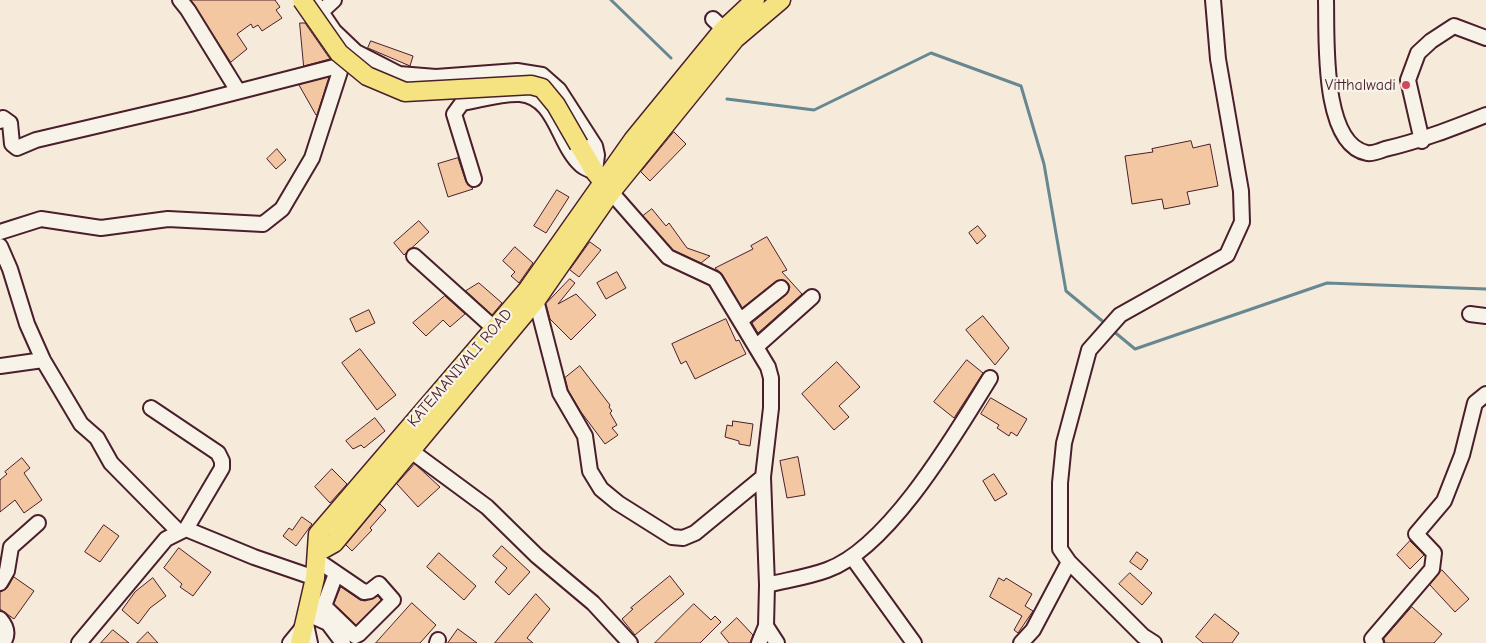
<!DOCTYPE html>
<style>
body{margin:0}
canvas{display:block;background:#f6eada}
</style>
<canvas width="1486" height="643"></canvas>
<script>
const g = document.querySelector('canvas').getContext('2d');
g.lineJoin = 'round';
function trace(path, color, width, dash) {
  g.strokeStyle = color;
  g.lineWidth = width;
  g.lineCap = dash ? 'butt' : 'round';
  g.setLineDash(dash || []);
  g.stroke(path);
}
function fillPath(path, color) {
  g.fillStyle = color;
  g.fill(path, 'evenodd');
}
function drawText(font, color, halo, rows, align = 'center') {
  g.font = font + ' "Comic Neue",sans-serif';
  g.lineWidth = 4.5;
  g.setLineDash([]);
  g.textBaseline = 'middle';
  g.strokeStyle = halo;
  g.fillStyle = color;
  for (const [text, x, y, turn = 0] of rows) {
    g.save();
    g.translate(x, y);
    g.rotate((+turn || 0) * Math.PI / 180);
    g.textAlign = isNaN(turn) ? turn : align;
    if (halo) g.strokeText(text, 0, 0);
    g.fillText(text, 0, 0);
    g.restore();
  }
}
trace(new Path2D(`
 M611,0L671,58
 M727,99L814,110L931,53L1021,86L1044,164L1066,291L1106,324
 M1112,330L1135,349L1327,283L1486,289`), '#678791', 3);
const building = new Path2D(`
 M191,0H275L280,7L276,10L282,18L262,31L258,25L253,28L251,24L237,34L247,49L231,62Z
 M300,23H305L330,59L304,66Z
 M371,41L413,56L410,66L368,48Z
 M329,77L317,115H316L299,85Z
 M674,132L686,144L650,181L641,172Z
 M1191,141L1193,148L1210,144L1218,186L1187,192L1190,204L1164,209L1162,199L1132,204L1125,156L1153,152L1152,149Z
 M277,149L286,160L276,169L267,159Z
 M458,158L466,182L473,189L448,197L438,164Z
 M557,190L569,197L546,233L534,226Z
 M652,209L666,226L669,223L687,248L710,256L701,263L673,250L643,216Z
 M419,221L429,232L404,255L394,243Z
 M978,226L986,236L977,244L969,233Z
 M767,237L787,270L782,272L802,294L758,333L752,323L787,294L790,287L788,283L784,280L776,281L742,308L722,274L715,268L753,249L751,246Z
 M590,242L601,250L579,277L570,270Z
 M515,247L533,263L519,283L511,276L515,272L503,261Z
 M617,272L626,288L606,299L597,283Z
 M570,279L575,283L558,304L576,294L596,315L571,340L550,319L546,304Z
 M479,283L502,303L492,315L466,291Z
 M445,296L465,314L450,327L443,320L426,336L413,323Z
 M369,310L375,323L356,332L350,319Z
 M983,316L1009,348L995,365L966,330Z
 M726,319L736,341L739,340L746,354L695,379L686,361L681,364L672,344Z
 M360,349L396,395L377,410L342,363Z
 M967,360L983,373L954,418L934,402Z
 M837,362L860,387L839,406L849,417L834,430L802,394Z
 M580,366L610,405L609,407L612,411L610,413L617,425L612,428L618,435L605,444L581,412L568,390L565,378Z
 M991,398L1027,419L1017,436L1011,432L1009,436L997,428L999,425L981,414Z
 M375,418L385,431L364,448L361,445L353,449L346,441Z
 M733,421L753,424L750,446L739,444V441L725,437L727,425L732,426Z
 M798,457L805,495L787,498L780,461Z
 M22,458L30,468L24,473L42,500L24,513L15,500L0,512V480L7,474L5,472Z
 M415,464L440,487L418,507L397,484Z
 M332,469L347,484L330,503L315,487Z
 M994,474L1007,494L995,501L983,481Z
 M380,504L386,510L370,528L372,530L352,551L346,545Z
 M302,517L312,524L296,546L283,536L289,528L292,530Z
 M104,525L119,536L100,562L85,552Z
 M1410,541L1424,555L1410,569L1397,555Z
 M502,546L530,572L509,595L495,582L507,568L493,556Z
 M179,548L211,572L193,596L180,587L182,584L164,568Z
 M1137,552L1148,560L1141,570L1130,562Z
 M439,553L476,586L464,600L427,567Z
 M1442,570L1469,599L1455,612L1430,585Z
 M1130,573L1152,593L1142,605L1119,584Z
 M670,576L684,594L635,635L622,619L633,609L631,608Z
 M14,577L34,591L14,619L0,609V592L7,588Z
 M153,578L166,596L150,608L138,624L122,610L135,592Z
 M999,578L1004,581L1006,578L1032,594L1025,606L1033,611L1018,633L1014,630L1022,616L990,597Z
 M341,587L360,600L365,601L378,596L381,600L356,625L334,604Z
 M536,594L550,609L527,638L533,643H495Z
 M412,603L436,625L420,643H376Z
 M694,604L711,620L715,616L721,622L700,643H655Z
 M1412,607L1442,634L1434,643H1385L1384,639Z
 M1215,614L1239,633L1232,643H1203L1196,637Z
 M737,618L753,635L750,643H729L721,633Z
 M458,629L477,643H448Z
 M113,630L129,643H101Z
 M148,632L158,643H137Z`);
fillPath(building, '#f4c7a3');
trace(building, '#4a1f2b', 1);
const minor = new Path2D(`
 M180,0L188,10L238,91
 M313,0L334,31L356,52L399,74L436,77L517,71L542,75L559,90L595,146L597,155L595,172C590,170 584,168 581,165C558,145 556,97 520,94C502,93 480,100 462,103L454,114L474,179
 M1326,0C1327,36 1321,144 1367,153C1372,154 1380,151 1385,149C1420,141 1453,128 1486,115
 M321,12L334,0
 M713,19L730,35
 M0,121L3,118L10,123L12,144L17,148L36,140L190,104L342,65
 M1422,141L1408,80L1418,53L1431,41L1454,26L1486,38
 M611,192L668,257L715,279L768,367L771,378V408L763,477L767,585L766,626L759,643
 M0,232L41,219L101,228L168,219L263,224L282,209L312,158L342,65L354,54
 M0,246L10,269L27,324L43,360L81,424L97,438L111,463L179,532
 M414,256L495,329
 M536,300L560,393L585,436L590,471L601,489L618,503L672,537L683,538L695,533L763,477
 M1470,314L1486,316
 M741,320L781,288
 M757,346L812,297
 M0,366L43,360
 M151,408L218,453L222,461V468L186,529
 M403,445L487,507L537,556L593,603L630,643
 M852,557L914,643
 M0,583L7,571L11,547L38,523
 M767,585C787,580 808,577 827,570C889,548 956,433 990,378
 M310,602L324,606L355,636L359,634L393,600L379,584L370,591L364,592L317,560
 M324,606L334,579
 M308,614L328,623L343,643
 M0,619C7,627 9,634 3,643
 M306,624L310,643
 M766,626L777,643
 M79,643L166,539L186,529L254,557L315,578
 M290,643L304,626
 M437,643L438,640
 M1021,643L1033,630L1069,562
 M1154,643L1143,636L1069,562L1060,549V483L1064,443L1089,350L1120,315L1227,255L1242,222L1241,191L1218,59L1213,0
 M1376,643L1372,639L1432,569L1434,553L1416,534L1444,501L1462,455L1475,403L1486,394`);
const major = new Path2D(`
 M579,145L595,172L609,189
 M318,552L334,543L536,300L611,192L735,39L781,0
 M300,643L315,578L318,534L528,289L633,140L723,30L755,0`);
trace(minor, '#4a1f2b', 18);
trace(major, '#4a1f2b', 21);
trace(minor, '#f7f3e8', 14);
trace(major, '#f5e382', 18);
const majorBridge = new Path2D(`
 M302,0L339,53L367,76L405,92L531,85L542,88L556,105L579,145`);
trace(majorBridge, '#4a1f2b', 21, []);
trace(majorBridge, '#f5e382', 18);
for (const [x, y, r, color] of [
 [1406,85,5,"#d1495b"]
]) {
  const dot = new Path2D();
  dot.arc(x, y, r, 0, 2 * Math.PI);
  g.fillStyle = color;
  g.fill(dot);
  trace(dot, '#f7f3e8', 2);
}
drawText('16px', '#4a1f2b', '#f7f3e8', [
 ["Vitthalwadi",1396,85]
], 'right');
drawText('16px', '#4a1f2b', '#f7f3e8', [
 ["KATEMANIVALI ROAD",460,368,-49]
]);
</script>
